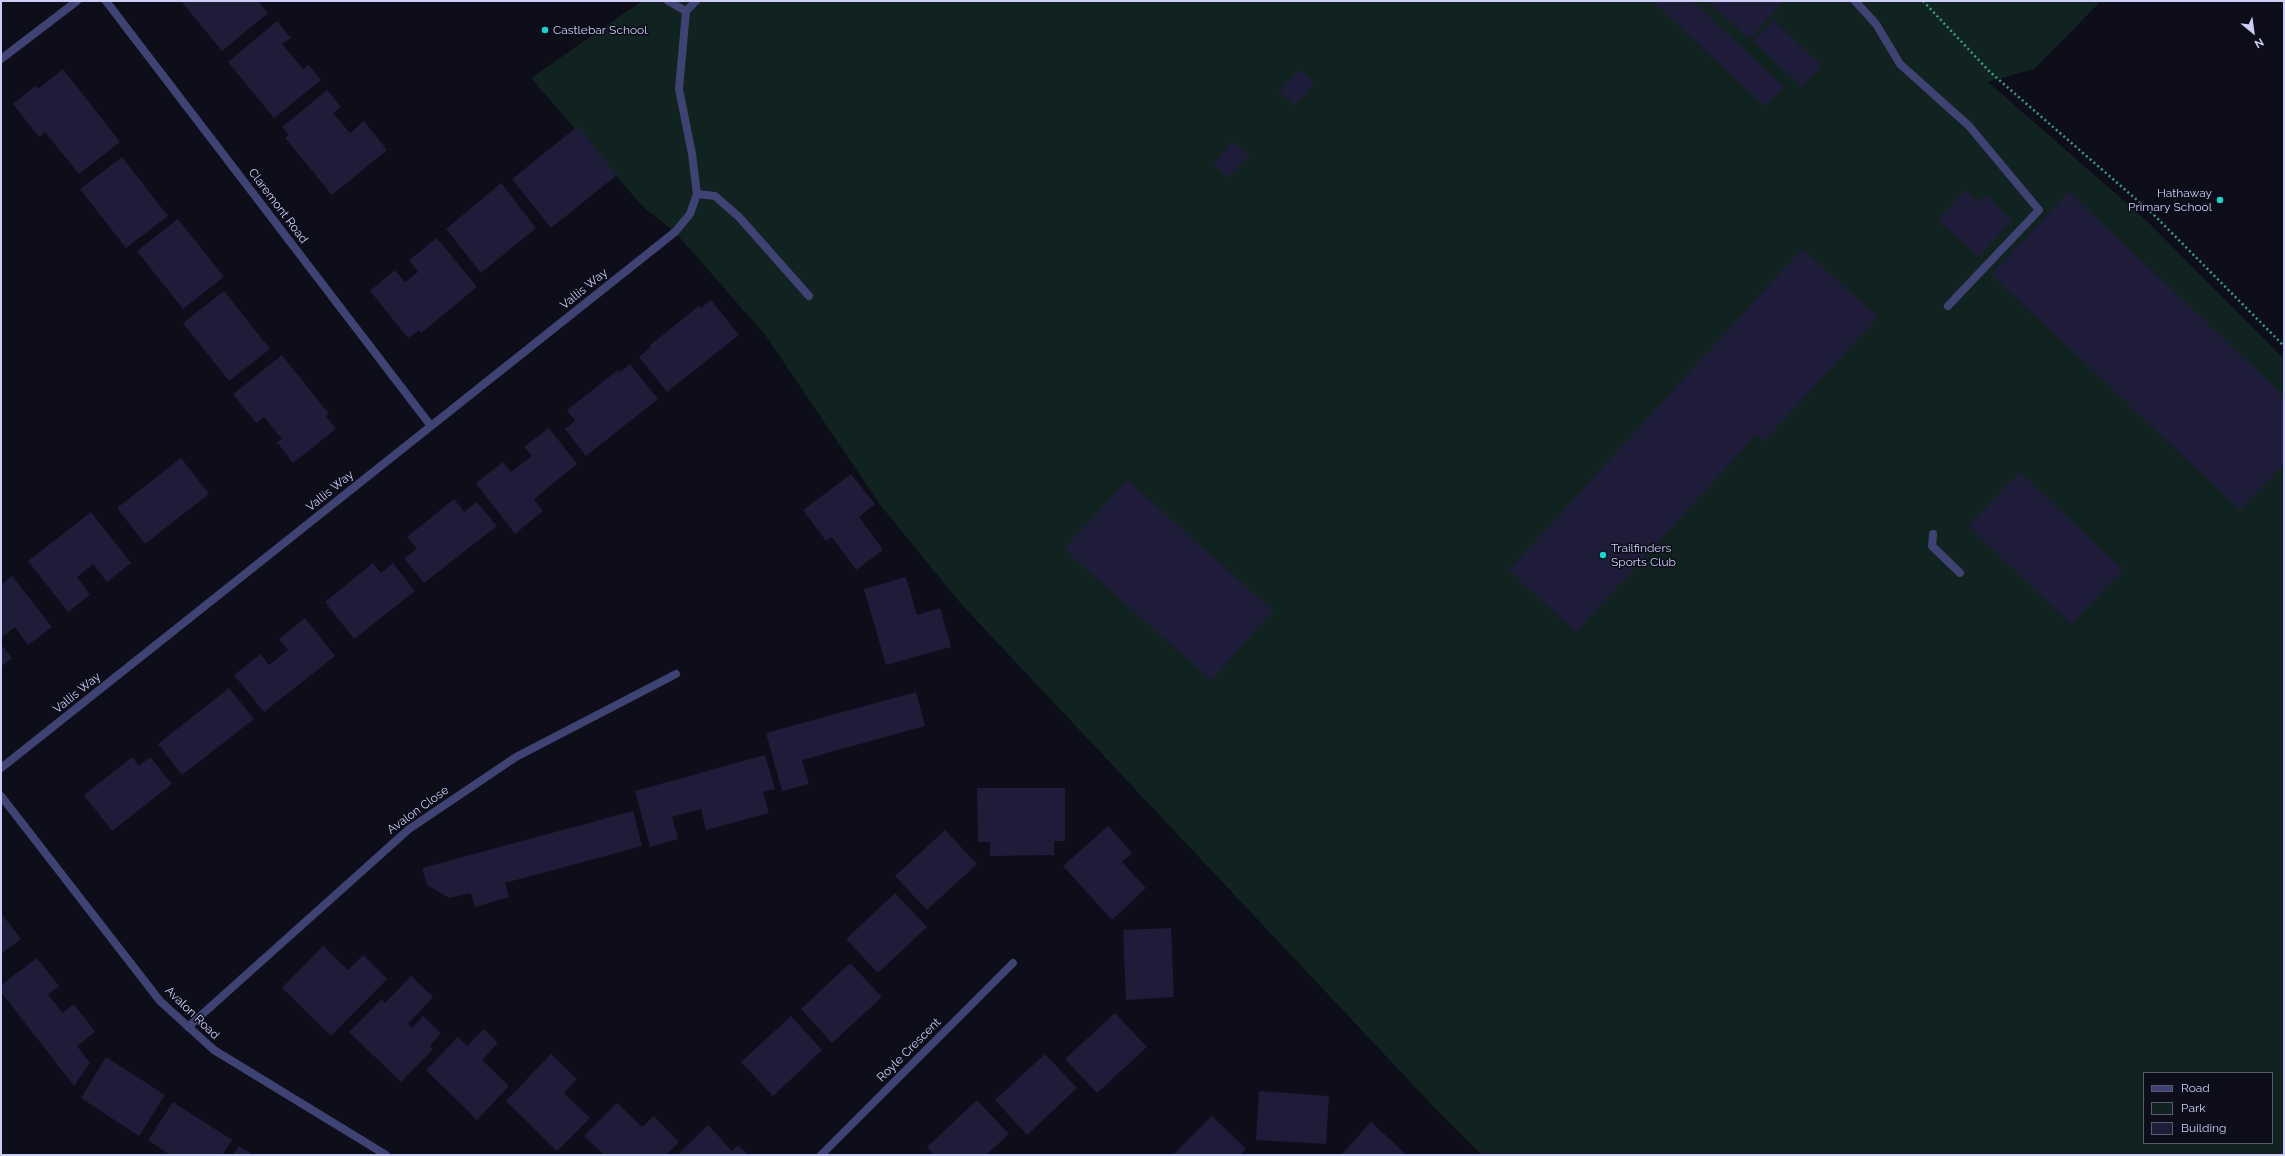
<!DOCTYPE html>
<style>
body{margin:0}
#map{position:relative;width:2285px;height:1156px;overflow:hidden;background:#0e0d1a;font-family:Raleway,sans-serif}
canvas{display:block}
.frame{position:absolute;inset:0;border:2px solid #cdcef8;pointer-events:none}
.legend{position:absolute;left:2143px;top:1072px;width:130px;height:72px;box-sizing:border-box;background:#0e0d1a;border:1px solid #5a5a73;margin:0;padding:5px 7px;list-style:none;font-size:12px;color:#cdcef8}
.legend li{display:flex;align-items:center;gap:8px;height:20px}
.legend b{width:20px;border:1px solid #5a5a73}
.north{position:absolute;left:2233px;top:12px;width:40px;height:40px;-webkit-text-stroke:3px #0e0d1a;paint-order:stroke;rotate:151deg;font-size:11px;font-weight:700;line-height:16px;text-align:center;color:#cdcef8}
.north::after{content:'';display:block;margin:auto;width:14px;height:18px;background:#cdcef8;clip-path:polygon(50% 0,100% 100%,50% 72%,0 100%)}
</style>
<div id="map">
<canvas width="2285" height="1156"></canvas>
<div class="frame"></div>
<ul class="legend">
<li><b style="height:5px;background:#3e4373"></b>Road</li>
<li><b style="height:11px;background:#112320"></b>Park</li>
<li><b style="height:11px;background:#1e1c38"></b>Building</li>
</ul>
<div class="north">N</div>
</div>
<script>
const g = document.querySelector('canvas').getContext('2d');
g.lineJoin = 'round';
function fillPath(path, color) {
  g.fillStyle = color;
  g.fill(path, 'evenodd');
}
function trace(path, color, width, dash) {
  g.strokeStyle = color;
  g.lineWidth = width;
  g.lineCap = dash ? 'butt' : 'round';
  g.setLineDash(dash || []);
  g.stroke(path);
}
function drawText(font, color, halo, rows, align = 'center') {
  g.font = font + ' Raleway,sans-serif';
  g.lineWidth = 3;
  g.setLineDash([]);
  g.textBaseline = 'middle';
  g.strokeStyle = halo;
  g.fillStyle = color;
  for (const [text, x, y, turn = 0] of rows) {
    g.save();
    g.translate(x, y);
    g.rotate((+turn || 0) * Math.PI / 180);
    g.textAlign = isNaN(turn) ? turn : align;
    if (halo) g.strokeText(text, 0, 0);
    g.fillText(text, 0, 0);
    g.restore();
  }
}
fillPath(new Path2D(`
 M642,1H2101L2034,69L1988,82L2147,221L2284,359V1155H1482L1432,1105L962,605L881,506L766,336L675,232L642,206L531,78ZM2144,1073H2272V1143H2144Z`), '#112320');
fillPath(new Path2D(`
 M181,1H258L268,13L222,51Z
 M1653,1H1693L1784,87L1765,107Z
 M1709,1H1784L1749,39Z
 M1773,20L1822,66L1802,87L1753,41Z
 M277,21L291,38L282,44L303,69L309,65L321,80L274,118L228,62Z
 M63,69L120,142L79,174L45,132L39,137L13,104L35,86L38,89Z
 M1300,69L1315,83L1295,105L1279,91Z
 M327,90L341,107L333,113L350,133L364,121L387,150L332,195L285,138L289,135L282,127Z
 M578,126L617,175L551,228L512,179Z
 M1233,141L1249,155L1228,178L1213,164Z
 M122,157L168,216L126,248L80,189Z
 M501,183L536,228L481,273L446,229Z
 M1966,190L1979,203L1986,195L2012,221L1978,257L1938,219Z
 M2069,192L2284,396V464L2240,510L1991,274Z
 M178,219L224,277L183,309L137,251Z
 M437,238L477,287L421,333L419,330L408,338L370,291L395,270L405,282L418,272L409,260Z
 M1802,249L1878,317L1764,441L1756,435L1576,632L1509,570Z
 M224,291L270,349L229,381L183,323Z
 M711,300L739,335L667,392L639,357L651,347L649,346L699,306L701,308Z
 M282,355L329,414L326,416L336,429L293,463L277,442L282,439L264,417L256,423L233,394Z
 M630,364L658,399L586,456L565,429L575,421L567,410L618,370L620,372Z
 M549,428L577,464L534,499L543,511L515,534L476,483L503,462L511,472L532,456L524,447Z
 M181,458L209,494L145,544L117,508Z
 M2020,472L2123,570L2071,624L1968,526Z
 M851,474L875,504L859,517L883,550L856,570L832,537L826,541L803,510Z
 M1127,480L1273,611L1211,680L1064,549Z
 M454,499L464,512L477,502L497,526L424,583L404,558L417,549L407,537Z
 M91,512L131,563L107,582L93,564L77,577L90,595L68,612L28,561Z
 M373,563L381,573L393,563L415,591L354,639L325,602Z
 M12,576L52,627L28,645L15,627L1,638V585Z
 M906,577L917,615L940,608L951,647L886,665L864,589Z
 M305,618L335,656L264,712L234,675L261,654L269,665L288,650L279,639Z
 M1,644L12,658L1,667Z
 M229,688L254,719L182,775L158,744Z
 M916,692L925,726L802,760L809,784L782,791L766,733Z
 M765,755L775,789L763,792L769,813L706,830L701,809L672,817L678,839L650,847L635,791Z
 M132,757L139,766L150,757L172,784L112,831L84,795Z
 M977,788H1065V841H1054V855L990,856V842H978Z
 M633,811L642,846L505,883L509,897L475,907L471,893L449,898L427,885L422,868Z
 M1108,826L1132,853L1122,862L1146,888L1112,920L1063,866Z
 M945,830L977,864L927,910L895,876Z
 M895,893L927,927L878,973L846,939Z
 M1,913L21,939L1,954Z
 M1171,928L1174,997L1126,1000L1123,930Z
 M323,946L348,970L363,955L387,979L331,1036L282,988Z
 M37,958L59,986L48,995L55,1003L62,1013L74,1004L95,1032L77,1046L90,1063L74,1086L1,992V985Z
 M850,963L882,997L832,1043L801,1009Z
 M411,976L433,997L408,1024L412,1028L423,1016L441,1033L430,1046L433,1049L401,1082L349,1032L382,999L385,1003Z
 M1115,1013L1147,1047L1097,1093L1065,1059Z
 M791,1016L822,1050L773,1096L741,1062Z
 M484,1029L498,1043L482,1060L509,1086L477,1120L426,1070L458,1037L467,1046Z
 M551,1054L577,1079L564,1093L590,1118L557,1151L506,1101Z
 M1045,1054L1077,1088L1027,1135L995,1100Z
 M106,1057L165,1095L139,1136L81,1098Z
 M1259,1091L1329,1096L1326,1144L1256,1140Z
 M977,1100L1009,1134L986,1155H934L927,1147Z
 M173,1102L232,1140L222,1155H170L148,1140Z
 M617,1103L642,1127L654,1116L679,1142L666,1155H604L584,1136Z
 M1212,1116L1246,1149L1240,1155H1173Z
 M1371,1122L1396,1145L1407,1155H1341Z
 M708,1125L732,1151L738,1145L748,1155H677Z
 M239,1146L253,1155H233Z`), '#1e1c38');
trace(new Path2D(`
 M1923,1L1990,72L2153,214L2284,346`), '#3c9d8b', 2.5, [2, 3]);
trace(new Path2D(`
 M668,1L686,11
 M1855,1L1876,24L1900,64L1969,126L2039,210L1948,306
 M697,194L715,196L739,217L809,296
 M675,232L690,214L697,194L692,154L679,89L686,11L696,1
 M1933,534L1932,546L1960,573`), '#3e4373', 8);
trace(new Path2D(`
 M106,1L431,426
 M1,59L77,1
 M1,768L675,232
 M1,796L160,1001L214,1050L386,1155
 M188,1027L409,829L516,757L676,674
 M821,1155L1013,963`), '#3e4373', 8);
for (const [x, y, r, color] of [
 [545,30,4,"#1ed3ce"],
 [2220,200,4,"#1ed3ce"],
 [1603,555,4,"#1ed3ce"]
]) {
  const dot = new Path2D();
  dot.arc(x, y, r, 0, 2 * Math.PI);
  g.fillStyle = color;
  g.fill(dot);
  trace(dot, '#0e0d1a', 1.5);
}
drawText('12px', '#cdcef8', '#0e0d1a', [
 ["Castlebar School",553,30],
 ["Hathaway",2212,193,"right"],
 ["Primary School",2212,207,"right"],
 ["Trailfinders",1611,548],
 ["Sports Club",1611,562]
], 'left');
drawText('12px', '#cdcef8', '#0e0d1a', [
 ["Claremont Road",278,206,53],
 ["Vallis Way",584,289,-39],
 ["Vallis Way",330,491,-39],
 ["Vallis Way",77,693,-39],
 ["Avalon Close",418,810,-36],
 ["Avalon Road",192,1013,44],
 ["Royle Crescent",909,1050,-45]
]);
</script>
